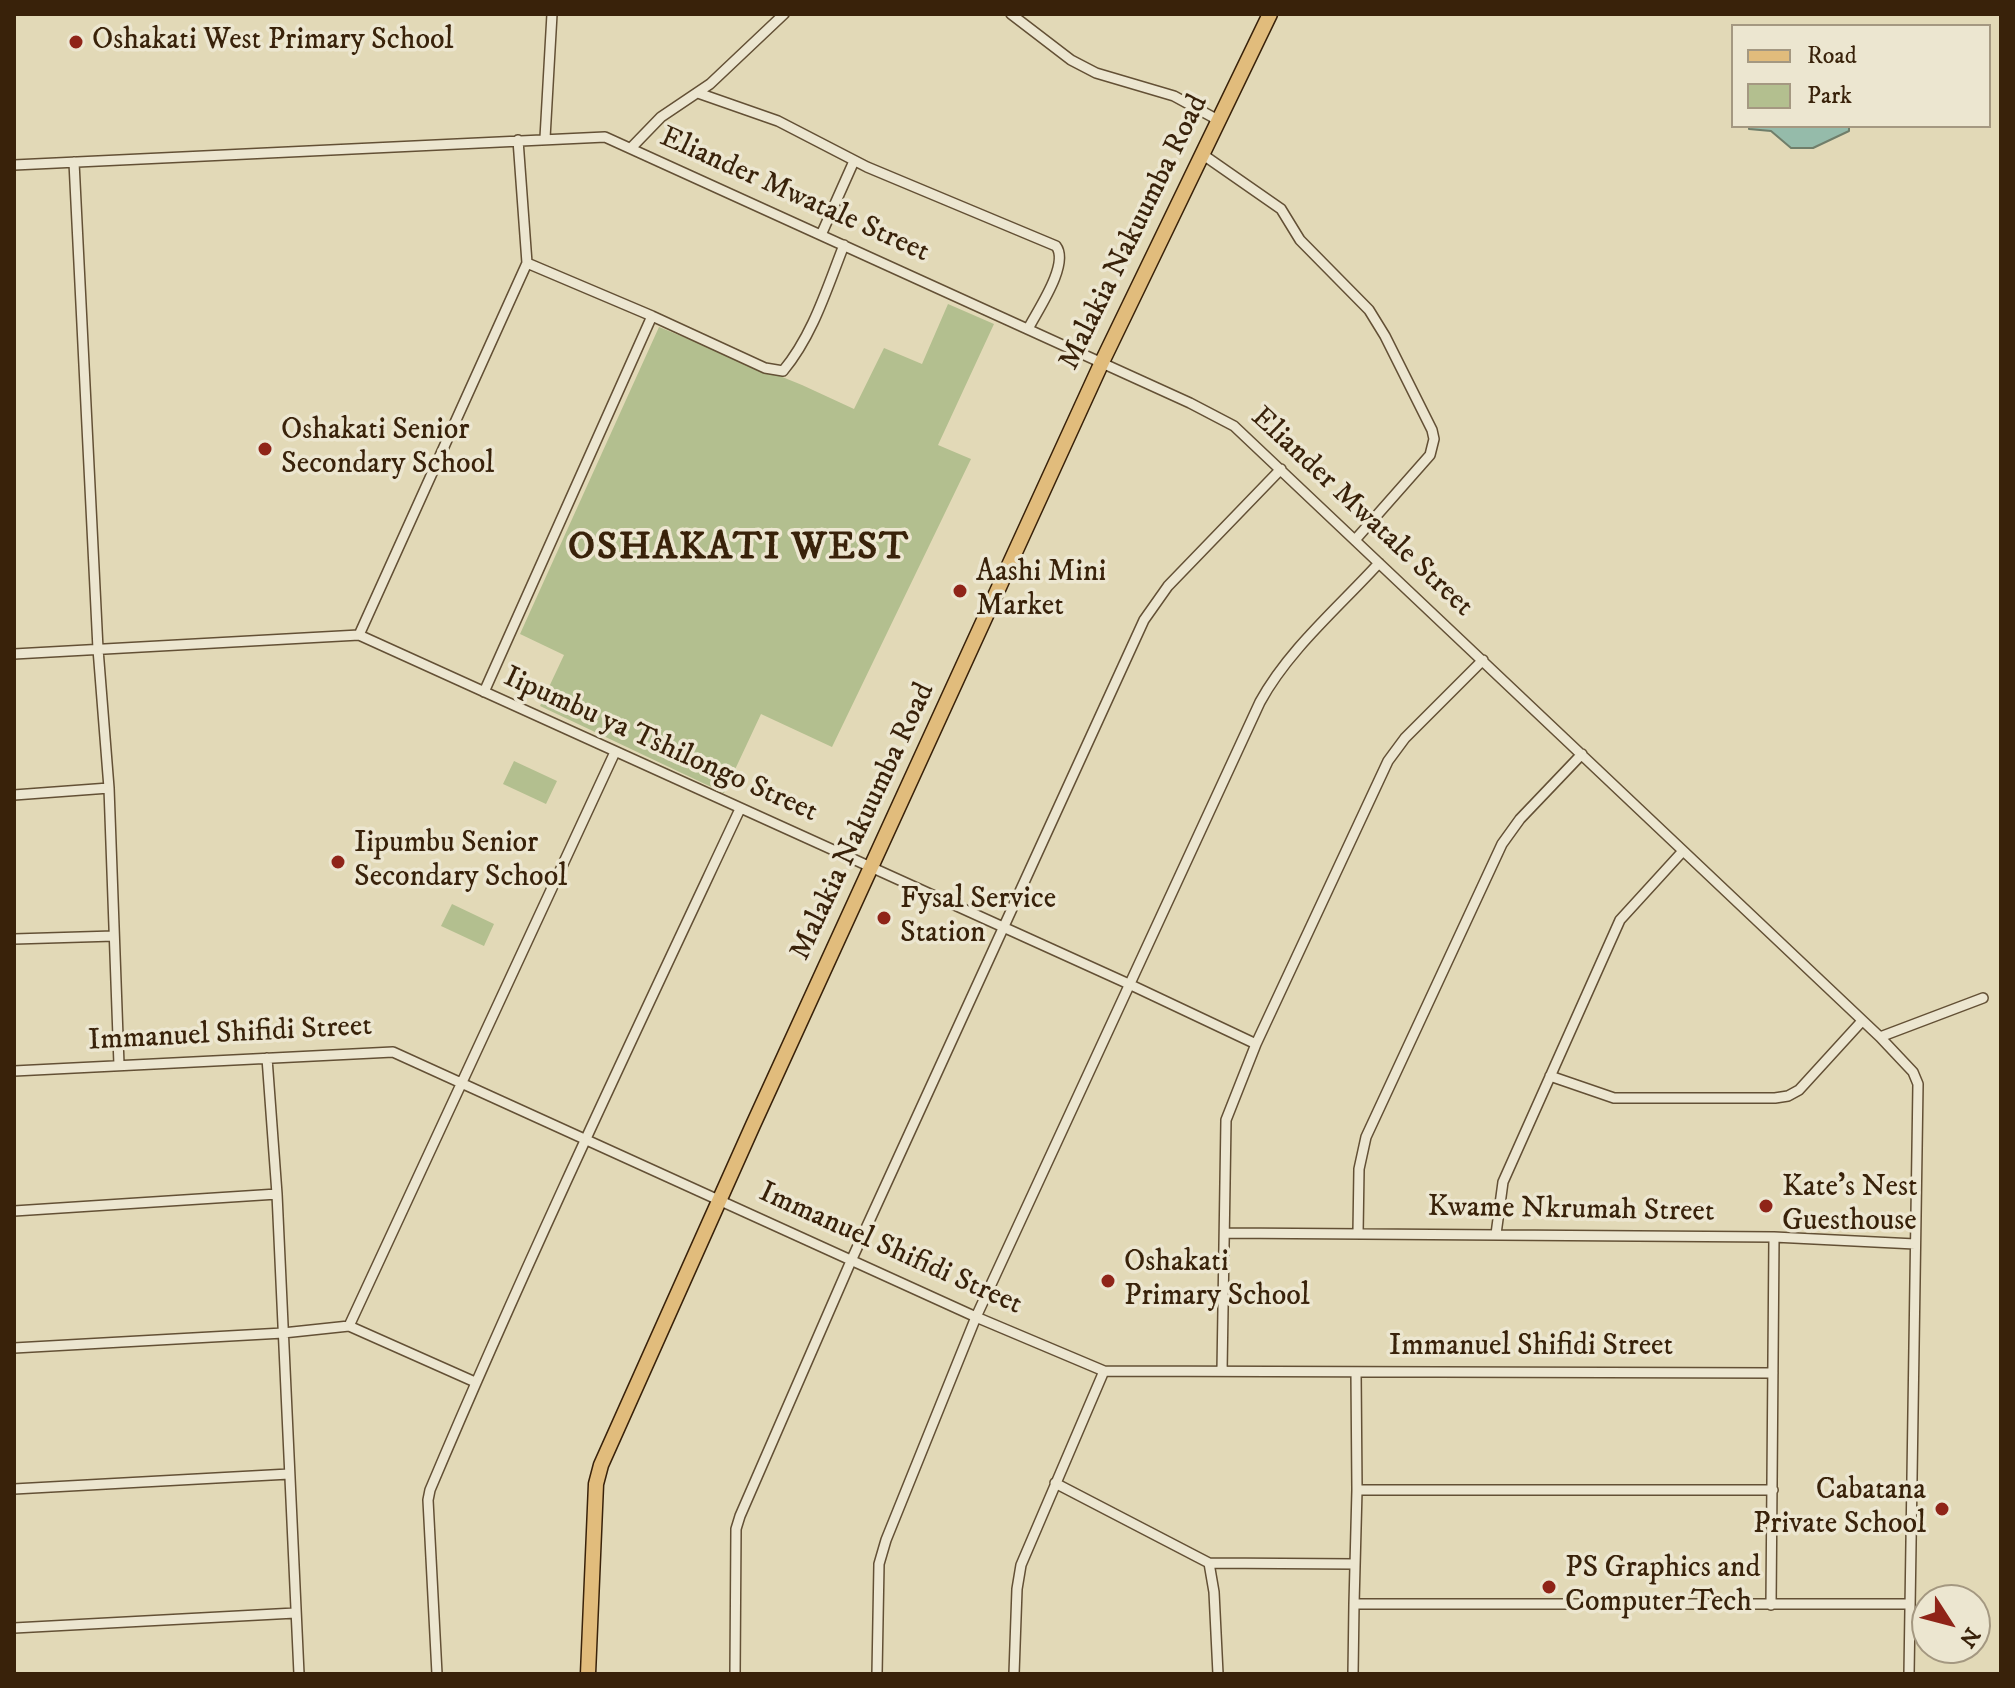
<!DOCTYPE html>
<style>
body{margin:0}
#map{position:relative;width:2015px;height:1688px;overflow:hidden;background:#e2d9b7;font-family:"IM FELL DW Pica",serif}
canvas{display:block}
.frame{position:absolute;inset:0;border:16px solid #39220a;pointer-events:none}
.legend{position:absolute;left:1731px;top:24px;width:260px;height:104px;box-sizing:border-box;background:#ece6d0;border:2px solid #a49881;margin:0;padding:10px 14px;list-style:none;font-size:24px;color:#39220a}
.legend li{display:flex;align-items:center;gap:16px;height:40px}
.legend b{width:40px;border:2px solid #a49881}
.north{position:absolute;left:1911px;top:1584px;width:80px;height:80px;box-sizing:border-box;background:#ece6d0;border:2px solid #a49881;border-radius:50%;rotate:126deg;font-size:22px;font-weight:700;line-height:32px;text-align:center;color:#39220a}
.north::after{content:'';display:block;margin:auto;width:28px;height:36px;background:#8f2418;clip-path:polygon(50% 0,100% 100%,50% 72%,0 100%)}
</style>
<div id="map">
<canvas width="2015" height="1688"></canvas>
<div class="frame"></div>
<ul class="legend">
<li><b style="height:10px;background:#e1bc7c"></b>Road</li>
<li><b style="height:22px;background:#b3bf8f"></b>Park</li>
</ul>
<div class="north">N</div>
</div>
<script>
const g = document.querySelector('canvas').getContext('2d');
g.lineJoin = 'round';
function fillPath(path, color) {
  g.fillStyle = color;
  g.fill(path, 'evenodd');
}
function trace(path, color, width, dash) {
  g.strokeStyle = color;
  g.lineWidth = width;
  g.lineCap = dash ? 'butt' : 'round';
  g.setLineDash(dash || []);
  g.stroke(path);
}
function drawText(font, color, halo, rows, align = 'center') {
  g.font = font + ' "IM FELL DW Pica",serif';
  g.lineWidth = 7;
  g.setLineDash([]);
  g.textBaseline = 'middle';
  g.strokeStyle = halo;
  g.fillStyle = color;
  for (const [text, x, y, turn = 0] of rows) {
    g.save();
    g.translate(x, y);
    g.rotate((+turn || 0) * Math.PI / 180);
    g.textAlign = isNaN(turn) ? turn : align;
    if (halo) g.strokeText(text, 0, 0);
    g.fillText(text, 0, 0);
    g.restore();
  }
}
fillPath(new Path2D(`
 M948,304L994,324L938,445L971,459L832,747L761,714L724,793L540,706L564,655L520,634L659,327L802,385L854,409L884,348L922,364Z
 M514,761L557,781L546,804L503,784Z
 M452,904L494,924L484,946L441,926Z`), '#b3bf8f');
const water = new Path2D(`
 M1749,126H1849V131L1813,148H1791L1771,131L1749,129Z`);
fillPath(water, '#95bbaa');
trace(water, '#707e6a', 2);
const minor = new Path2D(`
 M1011,14L1071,60L1096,73L1174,96L1218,120
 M698,93L778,121L867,167L1056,246C1070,264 1037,311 1028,329
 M545,138L552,14
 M631,148L661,117L710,84L784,14
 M1202,154L1281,209L1300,240L1369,310L1385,336L1432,430L1434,439L1430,455L1355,540
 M74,162L98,649L109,788L119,1065
 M14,165L605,137L1190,403L1234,426L1880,1037L1913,1072L1918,1084L1909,1674
 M821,235L854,161
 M652,316L765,368L783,371C813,335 827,288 844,245
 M359,635L527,263L518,140
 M14,654L359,635L1131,985L1256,1044
 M484,692L652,316L527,263
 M14,795L109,788
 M14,939L114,936
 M1880,1037L1983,998
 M267,1058L277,1194L299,1674
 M14,1071L393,1052L976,1317L1104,1371L1773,1373
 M1550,1076L1614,1098H1775L1788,1096L1799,1090L1862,1021
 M14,1211L277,1194
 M1226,1233L1774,1237L1915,1244
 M1358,1233L1359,1169L1366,1137L1502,844L1520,819L1582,754
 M1496,1234L1503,1182L1620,920L1683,851
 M349,1326L475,1382
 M14,1348L283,1333L349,1326L615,752
 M1222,1371L1226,1120L1256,1044L1388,761L1405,738L1483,660
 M1356,1372L1357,1490L1354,1604H1910
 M1055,1483L1209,1563L1214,1592L1218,1674
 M14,1489L289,1474
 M1357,1490H1773
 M1209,1563L1355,1564
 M1771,1605L1774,1237
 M14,1628L295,1613
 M437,1674L428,1500L430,1490C527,1260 634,1035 740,809
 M735,1674L736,1529L740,1516L851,1261L1144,620L1168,586L1281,469
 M877,1674L879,1564L886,1540L976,1317L1260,702C1289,649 1339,607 1379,563
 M1014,1674L1017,1589L1021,1565L1104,1371
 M1353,1674L1354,1604`);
const primary = new Path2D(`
 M588,1674L596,1484L601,1465L753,1125L1102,362L1270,14`);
trace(minor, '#635035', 12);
trace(primary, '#39220a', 17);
trace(minor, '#ece6d0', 9);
trace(primary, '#e1bc7c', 14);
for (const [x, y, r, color] of [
 [76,42,8,"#8f2418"],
 [265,449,8,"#8f2418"],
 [960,591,8,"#8f2418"],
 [338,862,8,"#8f2418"],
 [884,918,8,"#8f2418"],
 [1766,1206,8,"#8f2418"],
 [1108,1281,8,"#8f2418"],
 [1942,1509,8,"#8f2418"],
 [1549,1587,8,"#8f2418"]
]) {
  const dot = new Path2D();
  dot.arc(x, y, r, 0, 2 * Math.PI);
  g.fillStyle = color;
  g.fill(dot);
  trace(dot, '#ece6d0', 3);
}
drawText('30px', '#39220a', '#ece6d0', [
 ["Oshakati West Primary School",92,42],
 ["Oshakati Senior",281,432],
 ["Secondary School",281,466],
 ["Aashi Mini",976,574],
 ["Market",976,608],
 ["Iipumbu Senior",354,845],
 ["Secondary School",354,879],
 ["Fysal Service",900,901],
 ["Station",900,935],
 ["Kate's Nest",1782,1189],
 ["Guesthouse",1782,1223],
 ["Oshakati",1124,1264],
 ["Primary School",1124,1298],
 ["Cabatana",1926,1492,"right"],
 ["Private School",1926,1526,"right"],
 ["PS Graphics and",1565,1570],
 ["Computer Tech",1565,1604]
], 'left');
drawText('30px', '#39220a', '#ece6d0', [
 ["Eliander Mwatale Street",794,196,24],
 ["Malakia Nakuumba Road",1135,233,-64],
 ["Eliander Mwatale Street",1361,513,43],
 ["Iipumbu ya Tshilongo Street",660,746,24],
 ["Malakia Nakuumba Road",864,822,-65],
 ["Immanuel Shifidi Street",230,1035,-3],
 ["Kwame Nkrumah Street",1571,1211,1],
 ["Immanuel Shifidi Street",890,1250,24],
 ["Immanuel Shifidi Street",1531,1348]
]);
g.letterSpacing = '2px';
drawText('bold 38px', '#39220a', '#ece6d0', [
 ["OSHAKATI WEST",739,550]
]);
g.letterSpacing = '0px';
</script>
